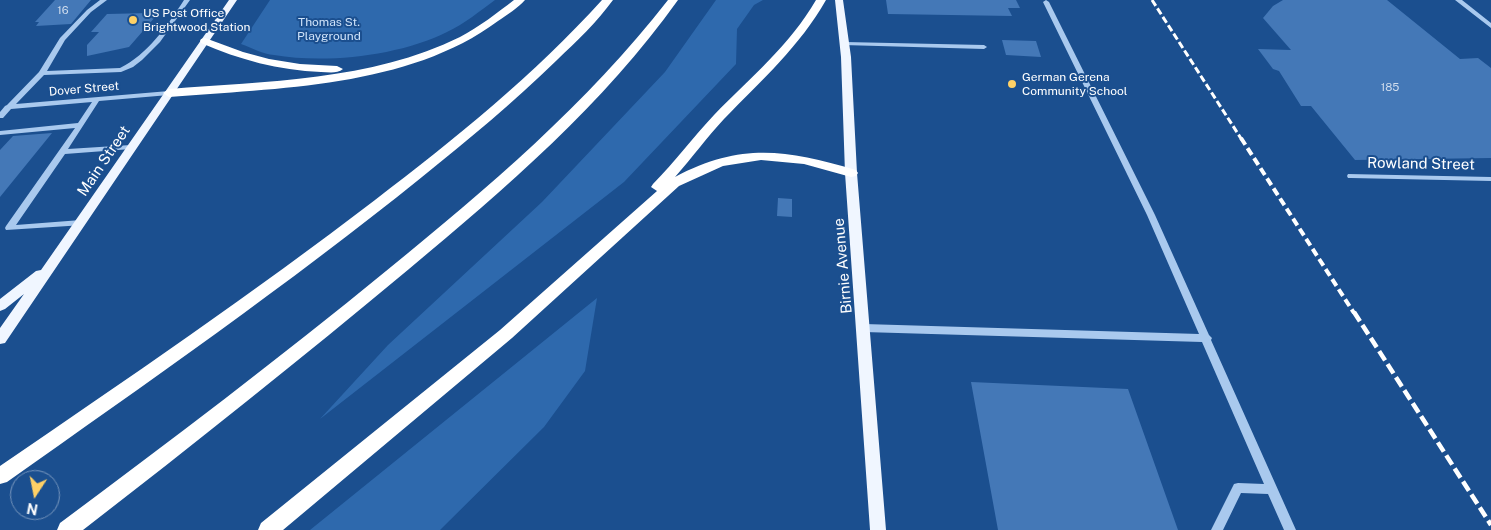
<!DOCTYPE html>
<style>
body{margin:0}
#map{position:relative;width:1491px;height:530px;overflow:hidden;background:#1b4f8f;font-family:"Public Sans",sans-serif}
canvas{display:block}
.north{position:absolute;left:10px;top:470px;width:50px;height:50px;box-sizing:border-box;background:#1b4f8f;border:1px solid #7695bc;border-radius:50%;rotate:191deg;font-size:14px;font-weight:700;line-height:20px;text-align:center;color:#fff}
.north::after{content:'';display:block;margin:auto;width:18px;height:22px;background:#ffd166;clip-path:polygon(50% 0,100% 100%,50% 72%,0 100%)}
</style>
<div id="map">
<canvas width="1491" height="530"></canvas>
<div class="north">N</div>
</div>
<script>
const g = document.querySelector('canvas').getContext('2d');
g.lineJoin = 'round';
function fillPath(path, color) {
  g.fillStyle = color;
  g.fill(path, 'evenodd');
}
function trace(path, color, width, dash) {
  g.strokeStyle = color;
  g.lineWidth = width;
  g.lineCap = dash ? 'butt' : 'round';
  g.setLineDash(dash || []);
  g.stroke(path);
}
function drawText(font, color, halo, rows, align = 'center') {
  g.font = font + ' "Public Sans",sans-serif';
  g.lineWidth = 4;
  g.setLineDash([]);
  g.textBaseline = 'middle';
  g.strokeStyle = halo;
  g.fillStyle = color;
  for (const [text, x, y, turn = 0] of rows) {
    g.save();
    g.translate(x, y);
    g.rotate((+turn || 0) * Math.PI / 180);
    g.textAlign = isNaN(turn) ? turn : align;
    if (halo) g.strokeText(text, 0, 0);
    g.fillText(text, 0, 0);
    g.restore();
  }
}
fillPath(new Path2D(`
 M270,0H495C480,11 464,24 447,32C399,56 326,64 274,55C263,54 252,48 241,44Z
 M716,0H763L754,5L737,29L736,64L624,182L320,419L388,345L542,202L665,72Z
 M597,298L585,371L544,427L440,530H310Z`), '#2e69ad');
fillPath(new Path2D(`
 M55,0H91L71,24L36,26L39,22H35Z
 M886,0H1016L1020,8H1008L1012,16L888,14Z
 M1283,0H1387L1460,59L1478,58L1491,68V158L1355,160L1311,106H1301L1279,71L1273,69L1258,49L1291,50L1263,18L1273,6Z
 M151,13L156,16L129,47L87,56V45L99,32H91L107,14Z
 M1002,40L1036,41L1041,57L1006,55Z
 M52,133L0,197V150L13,136Z
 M778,198L792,199V217L777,216Z
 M971,382L1128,389L1178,530H998Z`), '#4478b7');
fillPath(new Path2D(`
 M100,0H107L91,12L65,40L47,71L120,68C148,54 167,26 184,0H190L160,42L142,60L133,67L121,72L44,75L16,104L169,91L172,93L169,95L99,101L68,149L131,145L135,147L131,149L65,154L16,225L81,220L84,221L85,223L84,225L6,230L5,228L6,226L75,128L0,135V131L78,123L92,102L11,109L3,118H0V112L5,106L7,105L39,72L60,38L87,10Z
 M1046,0L1049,2L1155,215L1209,335L1212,338L1211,340L1296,530H1284L1268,494L1241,493L1223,530H1211L1234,484L1238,483L1264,484L1202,342L864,332L861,331L859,328L861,325L864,324L1199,334L1147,215L1043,2Z
 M1455,0H1462L1491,23V28Z
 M845,42L984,45L987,47L984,49L843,45V43Z
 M1348,174L1491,177V181L1351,178H1348L1347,176Z`), '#a9c9ee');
fillPath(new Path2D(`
 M229,0H237L5,343L0,344V328L24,294L5,309L0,311V299L36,271L41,270Z
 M835,0H843L851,57L857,173L886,530H870L845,173L841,57Z`), '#f0f6ff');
fillPath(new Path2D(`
 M514,0H525C518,8 507,15 498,21C408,88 277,88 169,97L163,93L169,89C266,81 371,81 460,37C479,27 497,13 514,0Z
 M602,0H613C597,22 577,41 557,60C514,102 468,140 422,177C288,285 147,383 7,482L0,484V466C127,379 254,293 375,200C456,138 534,75 602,0Z
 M668,0H678C604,104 506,188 409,269C302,358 193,445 83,530H57L60,523C170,441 280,358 386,271C488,188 587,104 668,0Z
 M816,0H826C800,46 761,81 724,119C707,137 692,158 675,177C742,142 786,150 856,170L858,173L856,176L851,177L804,164L761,160L723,166L679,186L512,338L283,530H258L261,523L500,330L657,191L651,187L653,184C675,162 693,137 714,115C750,78 790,45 816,0Z
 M205,38L243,52L269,59L300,64L337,66L343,69C337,74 328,72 321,72C278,70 240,60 201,43L200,41L201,39Z`), '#fff');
trace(new Path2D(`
 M1152,0L1242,140`), '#fff', 3, [7, 3]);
trace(new Path2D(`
 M1241,138L1354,313`), '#fff', 4, [8, 4]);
trace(new Path2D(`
 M1354,312L1491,525`), '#fff', 4.5, [11, 4.5]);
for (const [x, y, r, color] of [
 [133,20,5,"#ffd166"],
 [1012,84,5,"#ffd166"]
]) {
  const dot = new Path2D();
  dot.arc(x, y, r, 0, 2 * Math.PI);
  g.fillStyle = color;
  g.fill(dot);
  trace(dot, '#1b4f8f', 2);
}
drawText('11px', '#d0dded', null, [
 ["16",63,11],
 ["185",1390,88]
]);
drawText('12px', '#fff', '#1b4f8f', [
 ["US Post Office",143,13],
 ["Brightwood Station",143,27],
 ["German Gerena",1022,77],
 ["Community School",1022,91]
], 'left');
drawText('12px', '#cfe3fa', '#1b4f8f', [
 ["Thomas St.",329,22],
 ["Playground",329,36]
]);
drawText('12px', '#fff', '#1b4f8f', [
 ["Dover Street",84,89,-5]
]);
drawText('15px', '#fff', '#1b4f8f', [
 ["Main Street",104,161,-56],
 ["Rowland Street",1421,164,1],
 ["Birnie Avenue",843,266,-95]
]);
</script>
